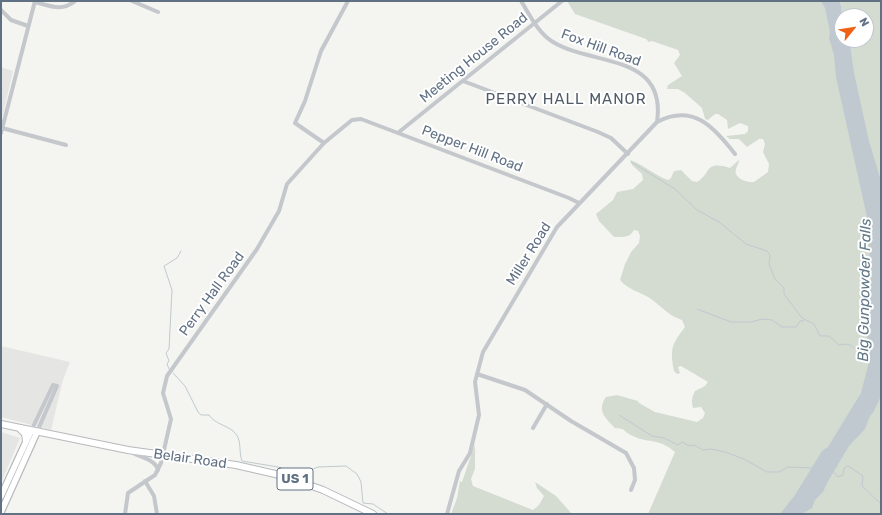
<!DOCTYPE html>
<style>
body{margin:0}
#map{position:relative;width:882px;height:515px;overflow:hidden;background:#f4f5f0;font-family:Rubik,sans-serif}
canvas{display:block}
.frame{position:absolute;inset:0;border:2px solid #617184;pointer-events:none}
.north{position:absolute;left:834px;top:8px;width:40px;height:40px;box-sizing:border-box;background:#fff;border:1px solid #c0c6ce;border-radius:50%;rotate:60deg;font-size:11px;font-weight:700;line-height:16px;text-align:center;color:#617184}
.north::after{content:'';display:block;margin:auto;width:14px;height:18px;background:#f06115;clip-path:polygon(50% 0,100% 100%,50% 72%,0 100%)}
</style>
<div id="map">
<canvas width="882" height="515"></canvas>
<div class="frame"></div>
<div class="north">N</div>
</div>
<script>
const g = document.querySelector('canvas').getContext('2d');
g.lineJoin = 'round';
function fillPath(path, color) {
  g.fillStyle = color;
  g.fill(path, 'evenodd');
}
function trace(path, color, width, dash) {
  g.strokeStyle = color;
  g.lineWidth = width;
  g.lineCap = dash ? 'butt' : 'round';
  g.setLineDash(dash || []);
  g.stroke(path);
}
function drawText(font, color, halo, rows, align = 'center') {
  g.font = font + ' Rubik,sans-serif';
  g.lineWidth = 4;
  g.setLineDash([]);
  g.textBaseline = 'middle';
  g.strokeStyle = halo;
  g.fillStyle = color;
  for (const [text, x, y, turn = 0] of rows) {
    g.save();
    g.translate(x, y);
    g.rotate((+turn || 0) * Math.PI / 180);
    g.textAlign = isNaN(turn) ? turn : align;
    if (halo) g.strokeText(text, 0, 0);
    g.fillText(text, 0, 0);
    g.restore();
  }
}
fillPath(new Path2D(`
 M1,67L13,71L1,123Z
 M1,346L70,362L63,380L51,430L1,417Z
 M1,432L20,438L1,483Z`), '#e5e6e4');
fillPath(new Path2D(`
 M567,1H881V514H648L675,452C658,437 647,444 631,435C622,431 628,429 615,428C604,417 597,410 606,397L617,395L638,401L639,403L655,412L697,422L703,418L705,413L701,407L693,408C691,401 692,397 695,391L705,386L708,382L681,366L678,367L680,373L677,374L674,371C670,350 671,345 685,327L682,320C669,316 662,307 651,299C641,292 628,290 620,280L625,264L631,252L639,243L640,236L638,231L634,230C630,238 623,237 614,237L599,221L596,214L613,200L617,192L633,189L643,180L642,174L632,165L630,160C644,165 654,175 668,180L671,178L674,171L681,170L692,181L697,182C712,173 704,160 730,168L739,160C739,164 737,165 736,169C733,178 747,183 754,182L768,172L769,164L763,152L765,144L763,139H759L747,147L739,139H730L726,136L745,134L748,131V126L740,123L728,129L727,120L718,114H715L708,120L705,119L702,108L685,93L678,89H667L668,85L682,76L674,63L680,55L678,50L652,41L649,42L646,39L575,14ZM842,16H866V40H842Z
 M475,444V469L471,479L473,486L533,510L539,505L544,496L537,488L535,482L556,496L572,514H451L457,498L460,481L462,482Z`), '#d4dcd1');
fillPath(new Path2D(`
 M821,1H839L841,6L842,40H848L850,44L854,73L869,141L881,181V396L874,411L870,416L865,429L849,446L827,483L823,492L815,500L812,508L802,514H780L795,495L822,451L828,447L861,393L870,358L867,346L871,279L867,217L836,77L834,55L829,38L830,32L825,8Z`), '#bfc9cf');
trace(new Path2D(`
 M631,162L675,189L697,210L719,222L746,244L767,251L770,255L769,264L775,279L784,288V294L802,318L814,324L820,336H829L839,345C851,342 852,347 861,353L864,352L869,354
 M697,309L731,322H751L762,319L772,320L782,327H796L800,321H804
 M169,369L167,364L169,361L166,353L169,349L172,290L164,266L177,258L181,251
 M173,373L185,386L198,412L201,415H209C215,424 226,425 233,431C243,439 238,451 242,461L278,467L301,474L318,467L346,466L357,474L361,482L363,503L373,504L388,514
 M619,415L652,436L664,438L678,445L682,442L689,446L694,445L703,450L711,449L725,452L744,459L767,472H779L788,467L812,468
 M833,471L838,477L843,475L844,468L848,466L863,476L862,486L881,504`), '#bfc9cf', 1);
const major = new Path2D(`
 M1,496L31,431
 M1,512L37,432`);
const highway = new Path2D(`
 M1,424L128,450L236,465L284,476L323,490L373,514
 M20,429L25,434L26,441`);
trace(major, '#b7babe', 8);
trace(highway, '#b6b9bd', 8);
trace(new Path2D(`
 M132,1L158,12
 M521,1C530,15 538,33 553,42C592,66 667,53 657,122
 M35,2C50,6 62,12 75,1
 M1,10L11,20L28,26
 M463,81L598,132L611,138L628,154
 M2,128L66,145
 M399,132L562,1
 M1,133L35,1
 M324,143L295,123L305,101L321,51L348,1
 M477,374L525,390L571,421L626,453L634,468L635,480L631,490
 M533,428L547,404
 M31,431L53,385L57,386L37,432
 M130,452C139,456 156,460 158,470
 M145,481L154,496L157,514
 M125,514L128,493L155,475L161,463L171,419L163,393L167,376L257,249L279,211L287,184L324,143L352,120L361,119L569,198L579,203
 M447,514L459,471L470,453L479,415L475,382L483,352L557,227L657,122C693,103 714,127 735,154`), '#c4c7cb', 4);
trace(major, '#fff', 5.5);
trace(highway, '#fff', 6);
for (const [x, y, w] of [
 [295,479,36]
]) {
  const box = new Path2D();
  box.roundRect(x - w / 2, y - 11, w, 22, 3);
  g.fillStyle = '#fff';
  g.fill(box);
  trace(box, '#617184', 1);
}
drawText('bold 13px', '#617184', null, [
 ["US 1",295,479]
]);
drawText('14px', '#617184', '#fff', [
 ["Fox Hill Road",601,48,20],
 ["Meeting House Road",474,58,-39],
 ["Pepper Hill Road",472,149,21],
 ["Miller Road",529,254,-58],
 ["Perry Hall Road",212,294,-54],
 ["Belair Road",190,459,8]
]);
g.letterSpacing = '1px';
drawText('15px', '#505b68', '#fff', [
 ["PERRY HALL MANOR",566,100]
]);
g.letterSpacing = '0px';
drawText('italic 15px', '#627a88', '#fff', [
 ["Big Gunpowder Falls",865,290,-89]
]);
</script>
